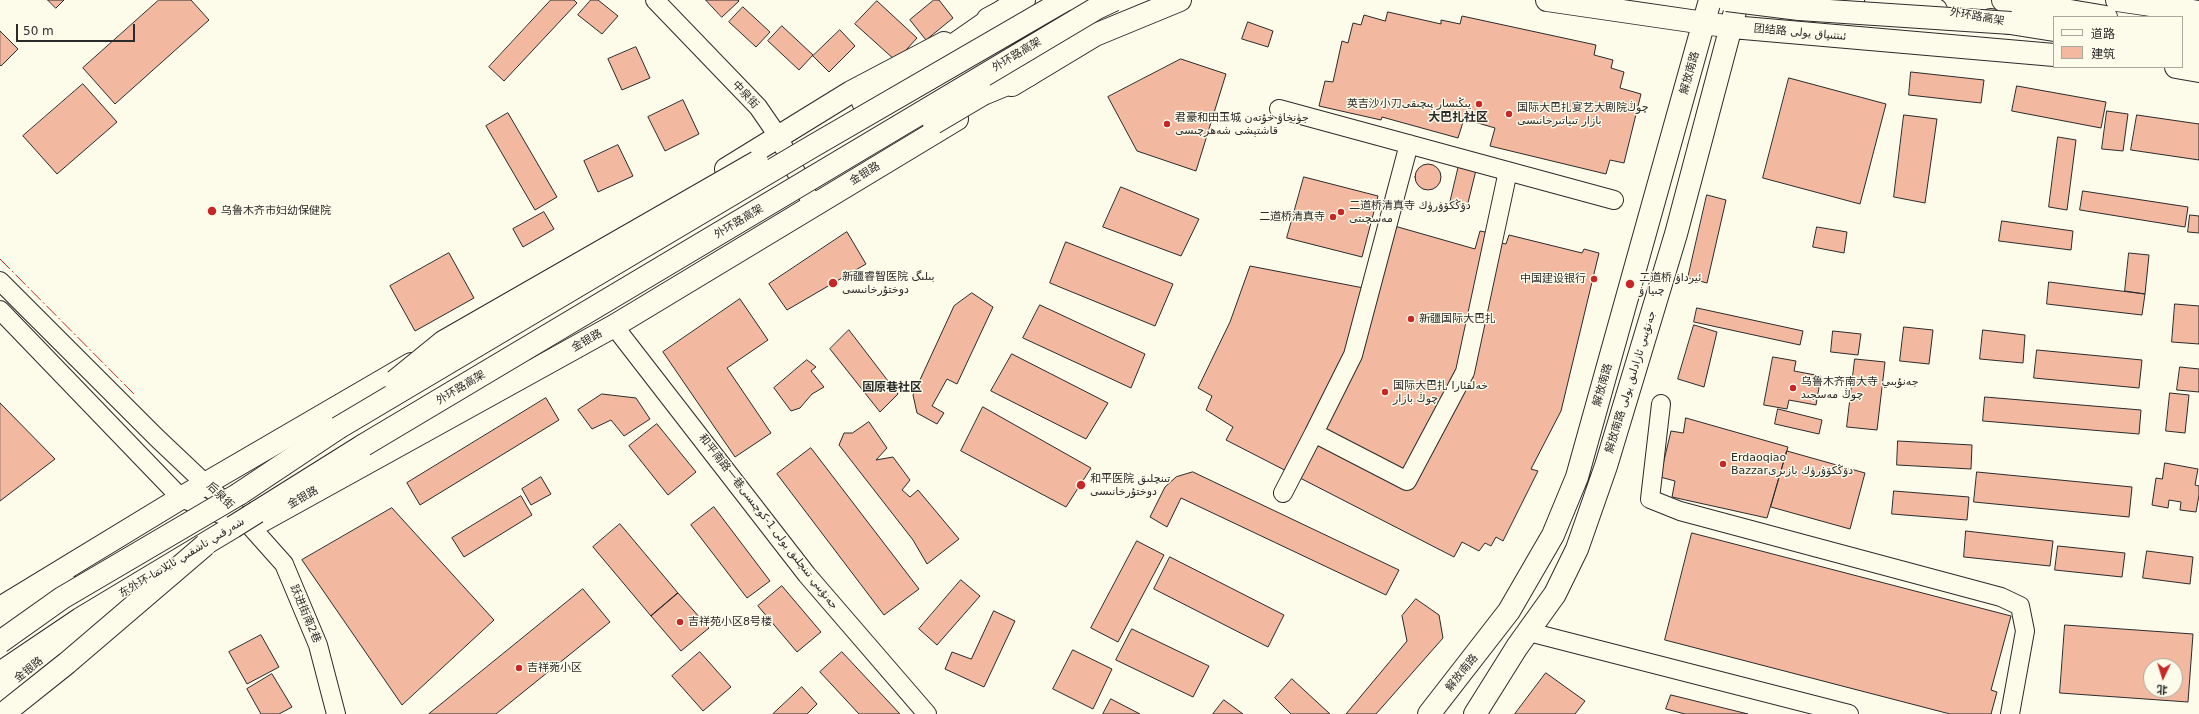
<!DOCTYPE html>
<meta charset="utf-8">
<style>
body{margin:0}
#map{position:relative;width:2199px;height:714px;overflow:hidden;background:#fdfbea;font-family:"DejaVu Sans","Noto Sans SC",sans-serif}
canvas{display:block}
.legend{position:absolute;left:2053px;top:16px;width:130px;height:52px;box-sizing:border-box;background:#fdfbea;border:1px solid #a9a89e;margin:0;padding:5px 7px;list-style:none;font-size:12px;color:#2b2b2b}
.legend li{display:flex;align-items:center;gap:8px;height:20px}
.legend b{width:20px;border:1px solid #a9a89e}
.north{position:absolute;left:2143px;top:658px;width:40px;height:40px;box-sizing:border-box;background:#fdfbea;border:1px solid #a9a89e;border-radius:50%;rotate:184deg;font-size:11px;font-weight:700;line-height:16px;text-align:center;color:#2b2b2b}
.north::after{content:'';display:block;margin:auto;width:14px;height:18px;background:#c62828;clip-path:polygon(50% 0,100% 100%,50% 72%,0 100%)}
.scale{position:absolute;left:16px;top:24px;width:119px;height:18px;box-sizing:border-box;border:2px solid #2b2b2b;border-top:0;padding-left:5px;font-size:12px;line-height:14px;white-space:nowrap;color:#2b2b2b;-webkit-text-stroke:3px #fdfbea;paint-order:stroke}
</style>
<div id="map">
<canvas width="2199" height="714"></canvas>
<ul class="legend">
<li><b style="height:5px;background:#fdfbea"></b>道路</li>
<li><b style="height:11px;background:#f2b8a0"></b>建筑</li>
</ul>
<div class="north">北</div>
<div class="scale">50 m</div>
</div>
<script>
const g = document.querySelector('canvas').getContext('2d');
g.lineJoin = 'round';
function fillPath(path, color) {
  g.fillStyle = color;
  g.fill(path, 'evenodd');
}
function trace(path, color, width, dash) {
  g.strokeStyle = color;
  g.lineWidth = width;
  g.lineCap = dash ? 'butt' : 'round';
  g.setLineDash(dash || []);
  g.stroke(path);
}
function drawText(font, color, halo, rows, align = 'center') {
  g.font = font + ' "DejaVu Sans",Vazirmatn,"Noto Sans SC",sans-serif';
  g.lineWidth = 3;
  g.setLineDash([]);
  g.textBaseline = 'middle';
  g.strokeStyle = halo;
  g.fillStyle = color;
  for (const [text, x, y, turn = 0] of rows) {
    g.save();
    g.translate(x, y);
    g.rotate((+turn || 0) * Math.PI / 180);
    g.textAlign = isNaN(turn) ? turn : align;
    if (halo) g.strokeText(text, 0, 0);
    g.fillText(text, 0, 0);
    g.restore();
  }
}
const building = new Path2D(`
 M48,0H64L56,8Z
 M159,0H191L209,20L115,104L83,68Z
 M551,0H574L577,3L504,81L489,67Z
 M591,0H598L618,16L602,34L578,15Z
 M706,0H738L739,1L722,17Z
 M934,0H939L953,18L926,40L910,20Z
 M877,1L917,38L896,61L855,24Z
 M743,7L770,32L756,47L729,22Z
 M1388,12L1441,24V20L1460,24L1462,16L1596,45L1594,55L1613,60L1611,68L1624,72L1620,88L1641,94L1624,163L1610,160L1606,174L1490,146L1495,128L1464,119L1458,138L1382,117L1381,120L1319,106L1325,81L1333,82L1342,41L1348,43L1353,23L1361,25L1364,15L1385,21Z
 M1248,22L1273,31L1268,47L1242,39Z
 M782,26L813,55L799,70L768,41Z
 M840,30L855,46L829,72L813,56Z
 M0,31L18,49L1,66L0,65Z
 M636,47L650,78L622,90L608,59Z
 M1181,59L1226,74L1196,171L1137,151L1108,97Z
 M1911,72L1984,80L1981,103L1909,95Z
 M1789,78L1886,104L1860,204L1763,178Z
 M83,84L117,122L57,174L23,136Z
 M2017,86L2106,102L2101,128L2012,111Z
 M683,100L699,134L665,151L648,117Z
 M2107,111L2128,114L2123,151L2102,149Z
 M508,113L557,197L535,210L486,126Z
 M1904,115L1937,119L1925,203L1894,197Z
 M2137,115L2199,124V160L2131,150Z
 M2058,137L2076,140L2067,210L2049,207Z
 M618,145L633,176L598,192L584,161Z
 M1415 177a13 13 0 1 1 26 0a13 13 0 1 1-26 0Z
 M1459,165L1476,170L1467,207L1450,203Z
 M1304,177L1378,196L1362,257L1287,238Z
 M1121,187L1199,219L1181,256L1103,227Z
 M2083,191L2188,207L2185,227L2080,210Z
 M1707,195L1726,200L1707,283L1688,278Z
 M544,212L554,229L523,247L513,229Z
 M2190,215L2199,216V233L2188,232Z
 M2002,221L2073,231L2071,250L1999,241Z
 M1391,225L1475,249L1480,231L1490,233L1488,240L1506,244L1509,235L1582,253L1584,249L1599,253L1561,411L1531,469L1538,471L1503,541L1496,537L1491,546L1485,543L1479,551L1462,542L1454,557L1226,440L1233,427L1206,410L1212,396L1198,388L1230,322L1250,266L1374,290Z
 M1817,227L1847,232L1844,253L1813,247Z
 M847,232L866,264L787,310L769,284Z
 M1066,242L1173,284L1155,326L1050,283Z
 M449,253L474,298L415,331L390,286Z
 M2129,253L2149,255L2145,294L2125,291Z
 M2049,282L2145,294L2142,315L2047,304Z
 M972,293L993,307L957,384L947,379L932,406L944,413L937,424L917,413L913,395L954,306Z
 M740,299L768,340L727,368L771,433L735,457L663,352Z
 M2175,304L2199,306V344L2172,342Z
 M1040,305L1145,354L1131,388L1023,338Z
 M1697,308L1803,331L1800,345L1694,322Z
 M1694,325L1717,332L1704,387L1678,379Z
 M1904,327L1933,330L1929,364L1900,361Z
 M849,330L898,394L880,412L830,349Z
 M1983,330L2025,335L2023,363L1980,359Z
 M1833,331L1861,334L1858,355L1831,352Z
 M2037,350L2142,360L2139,388L2034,378Z
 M1012,354L1108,403L1086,439L991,391Z
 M1773,357L1796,361L1794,371L1821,376L1816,405L1789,400L1787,409L1764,405Z
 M1855,359L1885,362L1877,430L1847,427Z
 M807,360L816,367L811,371L824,387L812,394L800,408L791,411L774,388Z
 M2180,367L2199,369V392L2177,390Z
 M2170,393L2189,395L2185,433L2166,431Z
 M602,394L636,398L650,419L624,436L611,420L592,429L578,410Z
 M1985,397L2141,410L2139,434L1983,421Z
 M546,398L559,420L420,505L407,483Z
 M0,403L55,459L0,501Z
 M983,407L1091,468L1066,507L961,451Z
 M1778,409L1822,420L1819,434L1775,424Z
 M1686,418L1788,447L1767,518L1672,497L1675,481L1660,477L1671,431L1683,433Z
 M869,422L887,448L876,460L893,457L910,480L902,490L910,497L918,490L959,539L927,564L913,540L839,445L844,433H852Z
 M657,424L696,472L668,495L629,446Z
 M1898,441L1972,445L1971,469L1897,465Z
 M811,448L919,589L884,615L777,474Z
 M1787,451L1865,473L1850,529L1771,507Z
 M2165,463L2198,469L2195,485L2199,486V495L2196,512L2180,510L2181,502L2169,500L2168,508L2152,505L2156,478L2162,479Z
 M1193,472L1399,570L1386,595L1181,498L1167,527L1150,517L1165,487L1176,477Z
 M1977,472L2132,487L2129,517L1974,502Z
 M541,477L551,494L531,505L522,489Z
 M1894,491L1969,497L1967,520L1892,514Z
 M521,496L532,515L464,557L452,538Z
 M714,507L770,581L747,598L691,525Z
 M392,508L494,620L402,705L302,560Z
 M620,524L678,593L651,616L593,547Z
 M1966,531L2053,541L2050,566L1964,557Z
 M1692,533L2011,616L1991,690L1997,692L1991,714H1950L1665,640Z
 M1137,541L1164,555L1118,642L1091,628Z
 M2058,546L2125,553L2122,577L2055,570Z
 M2147,551L2193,557L2190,584L2143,578Z
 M1170,557L1284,615L1268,647L1154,589Z
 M961,580L980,596L937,645L919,629Z
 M782,586L821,632L797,652L758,606Z
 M583,589L610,622L496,714H429Z
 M678,593L709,628L681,651L651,616Z
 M1416,599L1439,615L1443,638L1376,714H1346L1407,641L1402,616Z
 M994,611L1015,621L984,687L945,669L952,652L971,659Z
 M2065,625L2193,634L2188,702L2060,693ZM2151,666H2175V690H2151Z
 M1132,629L1209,666L1193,697L1116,660Z
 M261,635L279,667L247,684L229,652Z
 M1073,650L1112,669L1093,709L1053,689Z
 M700,652L731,687L703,711L672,676Z
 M842,652L900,714H859L820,672Z
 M1546,673L1585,701L1575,714H1515Z
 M272,674L292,707L279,714H261L247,689Z
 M1292,679L1330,714H1291L1275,698Z
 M802,687L817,704L807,714H773Z
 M1671,695L1748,714H1685L1666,709Z
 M1111,699L1140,714H1103Z
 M1224,700L1243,714H1213Z`);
fillPath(building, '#f2b8a0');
trace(building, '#2b2b2b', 1);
const minor = new Path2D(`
 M655,0L758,107L778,136L813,206
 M1279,109L1614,200
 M1409,144L1353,355L1314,433L1407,481L1465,372L1508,171
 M0,281L157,438L251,527L284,564L318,645L336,714
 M0,310L181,498L220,514
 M614,326L807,575L927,714
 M1661,404L1650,499L1680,511L2001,597L2020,606L2025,631L2010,714
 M1283,493L1314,433
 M1529,632L1849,714`);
const major = new Path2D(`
 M1547,0L1732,27L2054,55
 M2117,0L2199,12
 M988,19L1024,0
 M2176,67L2199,71
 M1012,85L1095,35L1180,0
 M726,169L851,92L944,43
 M256,524L614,326L957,119
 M0,608L181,498L411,364
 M0,693L40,660L116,613
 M1429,714L1509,611L1553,535L1577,477L1710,0
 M1475,714L1517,647L1555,594L1577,549L1606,466L1676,234L1738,0`);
const highway = new Path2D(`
 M1876,0L1936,10
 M2003,0L2106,17
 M1991,20L2054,30
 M2182,30L2199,33
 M2182,51L2199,53
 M983,94L1029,75
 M863,102L909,76L1004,10
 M481,382L521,367
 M239,494L338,428
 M257,512L364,445
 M0,617L70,587
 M0,673L80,619L233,527`);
trace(minor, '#2b2b2b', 20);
trace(major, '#2b2b2b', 24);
trace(highway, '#2b2b2b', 24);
trace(minor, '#fdfbea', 18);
trace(major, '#fdfbea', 22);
trace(highway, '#fdfbea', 22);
const highwayBridge = new Path2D(`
 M1727,0L1799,9L2011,23
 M934,123L983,94
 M395,381L443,342L757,162
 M338,428L813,146L1065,0
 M364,445L1097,8L1114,0
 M233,527L257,512
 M0,642L62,598L239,494
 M3,714L67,663L205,545`);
trace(highwayBridge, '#2b2b2b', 24, []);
trace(highwayBridge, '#fdfbea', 22);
trace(new Path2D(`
 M0,259L134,394`), '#c62828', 1, [14, 3, 2, 3]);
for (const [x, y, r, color] of [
 [1479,104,4,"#c62828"],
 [1509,114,4,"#c62828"],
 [1167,124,4,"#c62828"],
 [212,211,5,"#c62828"],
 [1341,212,4,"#c62828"],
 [1333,217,4,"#c62828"],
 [1594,279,4,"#c62828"],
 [833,283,5,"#c62828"],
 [1630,284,5,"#c62828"],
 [1411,319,4,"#c62828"],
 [1793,388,4,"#c62828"],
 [1385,392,4,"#c62828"],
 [1723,464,4,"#c62828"],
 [1081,485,5,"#c62828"],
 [680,622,4,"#c62828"],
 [519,668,4,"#c62828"]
]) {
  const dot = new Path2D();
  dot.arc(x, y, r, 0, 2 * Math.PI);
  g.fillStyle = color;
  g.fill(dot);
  trace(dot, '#fdfbea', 1.5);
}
drawText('11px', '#2b2b2b', '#fdfbea', [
 ["外环路高架",1977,17,10],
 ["团结路 ئىتتىپاق يولى",1800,33,5],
 ["外环路高架",1017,55,-31],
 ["解放南路",1690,73,-74],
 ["中泉街",745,95,47],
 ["金银路",865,174,-31],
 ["外环路高架",739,222,-31],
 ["金银路",587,341,-29],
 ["解放南路 جەنۇبىي ئازادلىق يولى",1631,382,-73],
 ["解放南路",1603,385,-74],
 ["外环路高架",461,388,-31],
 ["后泉街",220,496,44],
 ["金银路",303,498,-29],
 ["和平南路一巷جەنۇبىي تىنچلىق يولى 1-كوچىسى",768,522,52],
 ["东外环 شەرقىي تاشقىي ئايلانما",182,558,-31],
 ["跃进街南2巷",305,614,67],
 ["金银路",29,670,-38],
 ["解放南路",1462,673,-51]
]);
drawText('11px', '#2b2b2b', '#fdfbea', [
 ["英吉沙小刀يىڭىسار پىچىقى",1471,104,"right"],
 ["国际大巴扎宴艺大剧院چوڭ",1517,108],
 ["بازار تىياتىرخانىسى",1517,121],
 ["君豪和田玉城 جۈنخاۋ خۇتەن",1175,118],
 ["قاشتېشى شەھرچىسى",1175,131],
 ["二道桥清真寺 دۆڭكۆۋرۈك",1349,206],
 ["مەسچىتى",1349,219],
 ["乌鲁木齐市妇幼保健院",221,211],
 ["二道桥清真寺",1325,217,"right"],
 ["新疆睿智医院 بىلىگ",842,277],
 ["دوختۇرخانىسى",842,290],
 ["二道桥 ئيرداۋ",1639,278],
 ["چىيا ۋ",1639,291],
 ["中国建设银行",1586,279,"right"],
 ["新疆国际大巴扎",1419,319],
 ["乌鲁木齐南大寺 جەنۇبىي",1801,382],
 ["چوڭ مەسجىد",1801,395],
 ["国际大巴扎 خەلقئارا",1393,386],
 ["چوڭ بازار",1393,399],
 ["Erdaoqiao",1731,458],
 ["Bazzarدۆڭكۆۋرۈك بازىرى",1731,471],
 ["和平医院 تىنچلىق",1090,479],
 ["دوختۇرخانىسى",1090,492],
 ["吉祥苑小区8号楼",688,622],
 ["吉祥菀小区",527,668]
], 'left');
drawText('bold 12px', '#2b2b2b', '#fdfbea', [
 ["大巴扎社区",1458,118],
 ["固原巷社区",892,388]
]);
</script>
